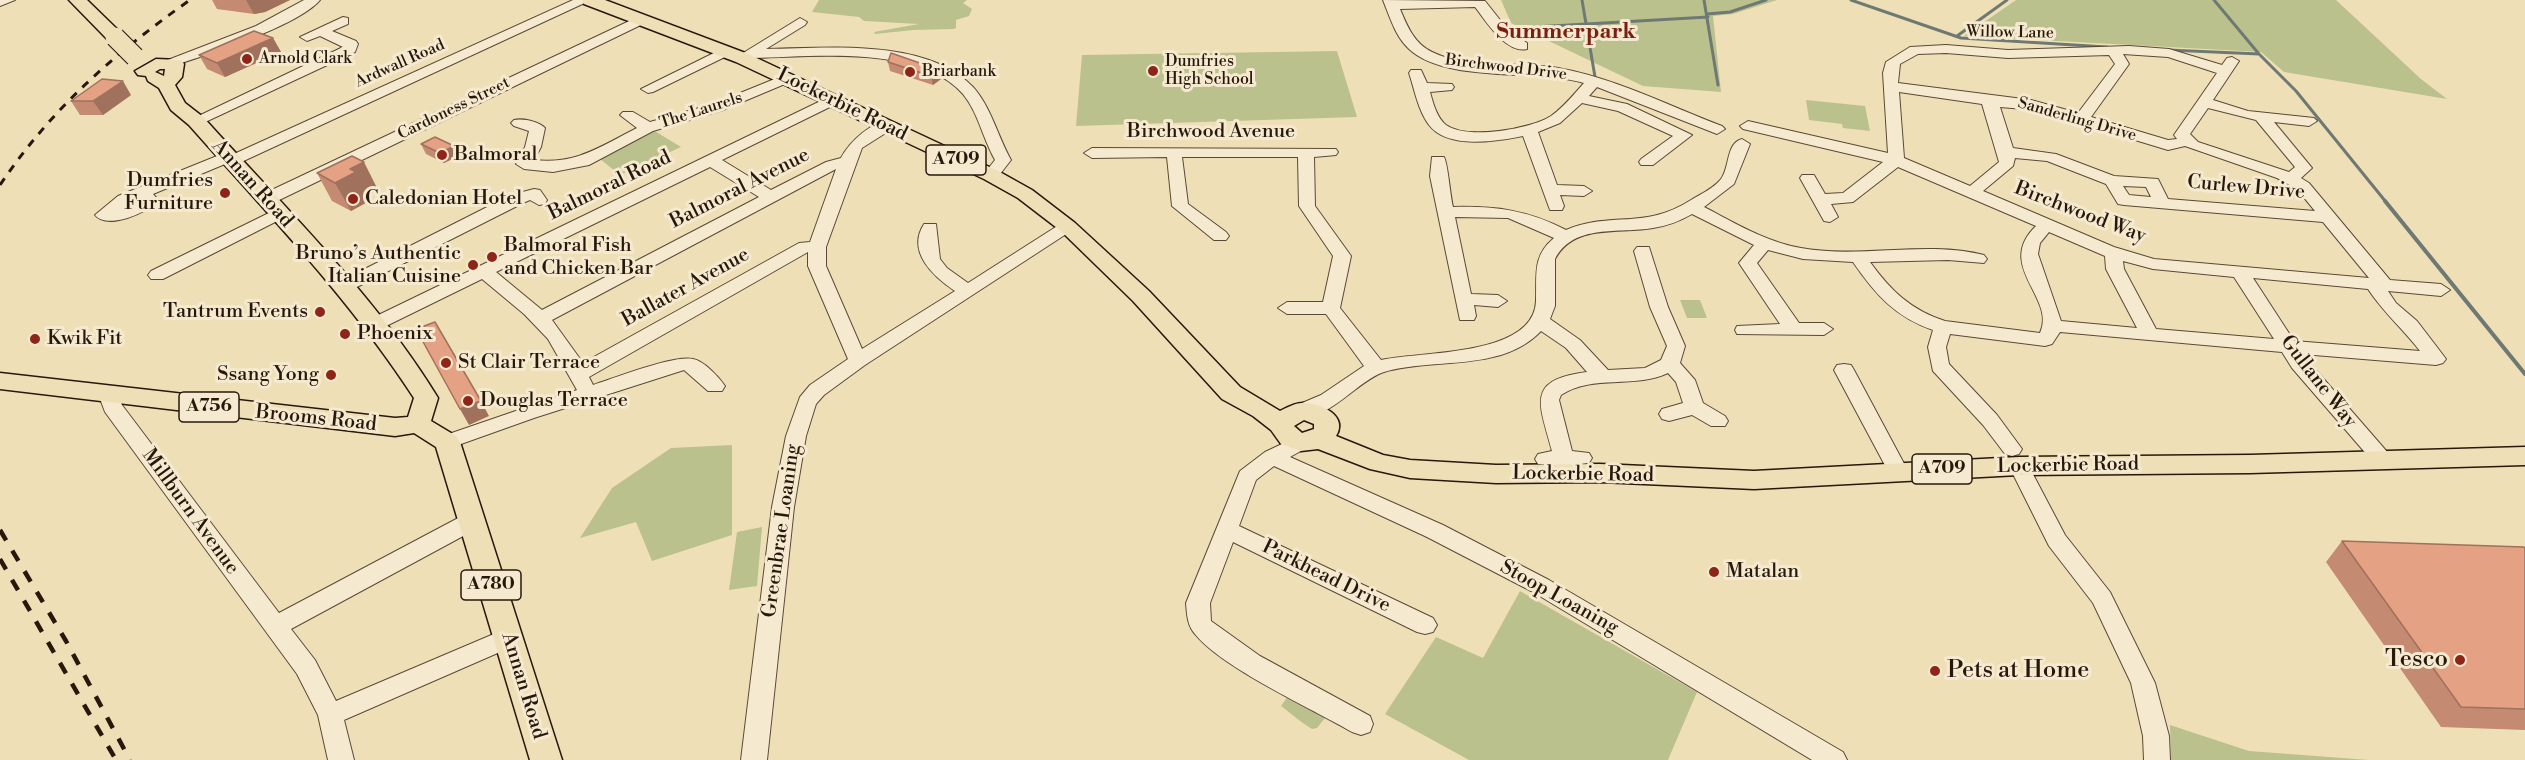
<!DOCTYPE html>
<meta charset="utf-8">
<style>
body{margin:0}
canvas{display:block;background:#efdfb7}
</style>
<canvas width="2525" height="760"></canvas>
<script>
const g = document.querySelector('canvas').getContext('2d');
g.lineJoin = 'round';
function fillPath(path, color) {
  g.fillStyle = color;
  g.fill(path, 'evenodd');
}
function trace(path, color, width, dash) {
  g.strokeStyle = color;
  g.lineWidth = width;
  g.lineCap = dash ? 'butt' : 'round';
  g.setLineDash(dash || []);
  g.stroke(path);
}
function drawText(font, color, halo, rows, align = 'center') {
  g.font = font + ' "Libre Bodoni",serif';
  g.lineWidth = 6;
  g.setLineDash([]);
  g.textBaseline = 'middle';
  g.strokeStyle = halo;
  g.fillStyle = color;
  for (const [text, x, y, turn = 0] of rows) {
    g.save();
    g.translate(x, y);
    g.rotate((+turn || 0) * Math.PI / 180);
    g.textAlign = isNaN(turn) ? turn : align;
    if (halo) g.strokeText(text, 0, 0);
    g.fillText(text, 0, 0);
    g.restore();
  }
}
fillPath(new Path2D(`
 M819,0H967L963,3L972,9L969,16L956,20V28L953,29L913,30L875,34L874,32L919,24L864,21L859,17L812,12Z
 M1501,0H1777L1733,14L1713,16L1721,92L1643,86L1511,23Z
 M2016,0H2336L2421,79L2447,99L2284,72L2261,52L1964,36Z
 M1337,51L1357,117L1076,126L1082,55Z
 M1806,100L1865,106L1870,131L1843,128L1842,124L1809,120Z
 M653,130L681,147L620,175L600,159Z
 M1680,300H1700L1707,318H1687Z
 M732,445V535L652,561L636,522L580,538L612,488L671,448Z
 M762,527L757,586L729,590L737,532Z
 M1520,591L1697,692L1668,760H1469L1385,714L1436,637L1483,658Z
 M1288,696L1325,718L1317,728L1312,729C1300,722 1292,714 1281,706Z
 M2170,725L2249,751L2369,760H2171Z`), '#bbc18d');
trace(new Path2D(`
 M1582,0L1595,77
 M1704,0L1718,85
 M1851,0L1961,38L2107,47
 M2214,0L2259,54L2296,91L2386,202
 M1707,14L1730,12L1766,0
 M1517,28L1708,17
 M1957,36L2007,0
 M2169,50L2259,54`), '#6e7973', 3);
trace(new Path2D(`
 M2385,201L2525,374`), '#6e7973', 4);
const minor = new Path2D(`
 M0,0H15L0,6Z
 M304,0H320C298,26 207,55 172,66L167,67L160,63L256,26Z
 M573,0H591L237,164H225L153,194L158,200C148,213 107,230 95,215L118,196L222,154H234Z
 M1383,0L1485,1L1508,30L1527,43V49C1506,54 1486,21 1475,7L1400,9C1407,26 1414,43 1432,52C1471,71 1517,60 1558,68C1615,78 1669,106 1722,126L1725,129L1717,134L1712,132L1597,87L1589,96L1627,104L1692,135L1653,165H1641L1639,162L1641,159L1673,136L1618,111L1582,103L1560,123L1538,132L1557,185L1584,186L1592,191L1584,196L1560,195L1564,206L1562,210H1550L1523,136C1498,141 1448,150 1429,125C1418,110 1415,91 1409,73L1411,70H1421L1427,83L1452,84L1454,87L1452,90L1430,92C1433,103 1437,118 1446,125C1467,140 1531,129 1551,116C1564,107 1574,94 1584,83C1536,69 1445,83 1409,49C1395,36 1390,17 1383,0Z
 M642,15L649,19L647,22L271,204L265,205L257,200L259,196Z
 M343,17L348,18V24L332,31L356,41L358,44L355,52L201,124L196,126L188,121L343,47L320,36L307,41L300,37Z
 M800,18L807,22L805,25L766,49C827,48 927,38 973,87C991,107 998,137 1011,160L997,178H985L983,175L995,160C983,139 978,112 963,94C919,44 812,57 752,58L742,62L735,58Z
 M1946,45L2008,50L2129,46L2169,49L2222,65L2227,58L2232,57L2239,61L2213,100L2248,111L2314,118L2317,121L2309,126L2274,122L2312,168L2301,178L2309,183L2390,280L2441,284L2450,290L2441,296L2388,291L2396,303L2417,321L2443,355L2446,359L2443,363L2436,365L2302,354L2389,454L2392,459L2389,464L2382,466L2375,464L2292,368L2282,352L2060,332L2052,344L2045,346L1950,334L1946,347L1949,364L1997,415L2022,449L2019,454L2012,456L2005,454L1983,425L1933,371L1928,347L1933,330C1895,317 1875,294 1853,262L1803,259L1768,250L1757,263L1799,323H1824L1833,329L1824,335L1737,334L1735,330L1737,326L1780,324L1739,263L1754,245L1692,214C1680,221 1667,226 1653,228C1619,234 1574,223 1555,259V306L1550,319L1580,340L1608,370L1645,368L1661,360L1667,346L1650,307L1634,251L1637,247H1649L1668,307L1685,346L1680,363L1695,380L1703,403L1725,416L1728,421L1725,426H1711L1692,415L1669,421L1662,419L1659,414L1662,409L1683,403L1676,382L1668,373C1634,389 1593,374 1561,395L1559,400L1572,451L1589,453L1592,458L1589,463L1564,466L1538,464L1535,459L1538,454L1552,451C1540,404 1524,380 1587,372L1566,348L1541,331C1501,373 1434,357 1384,372C1356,381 1326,425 1295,416L1292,411L1295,406L1321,395L1364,366L1326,314H1287L1278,308L1287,302H1323L1333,256L1299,206L1298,157H1182L1188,204L1226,232L1229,236L1226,240H1214L1172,206L1167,157L1092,158L1084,153L1092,148L1336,149L1338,152L1336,155L1314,157L1315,206L1351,256L1340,308L1381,360C1420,351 1534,357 1536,301C1537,275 1532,256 1554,238L1508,218L1455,217L1471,294L1498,295L1507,301L1498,307L1474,305L1476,316L1474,320H1460L1430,176L1432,157H1444C1448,164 1450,195 1453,207C1495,206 1528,210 1566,230C1610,211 1645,230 1691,200C1701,194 1714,188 1721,179C1730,167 1726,143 1742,139L1750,144L1734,184L1704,207C1735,223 1766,242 1801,248C1861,259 1925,240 1984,255L1987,259L1984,263L1948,260L1870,262C1891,291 1911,310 1945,321L2040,333C2057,298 1994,266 2036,226L1898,167L1853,202L1831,204L1838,217L1830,222L1824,221L1800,178L1802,175H1814L1825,194L1843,193L1883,162L1743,129L1740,126L1748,121L1888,153L1883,73L1886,62L1910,47ZM1946,53L2008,58L2109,55L2115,64L2078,113L2031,100L1898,83L1900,64L1918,54ZM2123,54L2168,57L2217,73L2174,135L2177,139L2168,140L2091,117L2129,64ZM1899,92L1982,104L1999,162L1970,186L1904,158ZM2000,107L2036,110L2168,150L2185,146L2277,178L2297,189L2315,211L2168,199L2158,179L2114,176L2056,154L2013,148ZM2208,108L2256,120L2295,167L2289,172L2198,142L2190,134ZM2015,158L2047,161L2106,184L2118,204L2124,205L2323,222L2369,278L2154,259L2114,247L1983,191L2013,166ZM2123,186L2146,187L2151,197L2129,195ZM2049,232L2105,256L2106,269L2137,328L2061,321L2038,254L2040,243ZM2123,261L2153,269L2234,277L2274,339L2156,329L2124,269ZM2253,278L2368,289C2383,312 2403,329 2420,351L2294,341Z
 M726,47L731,48V54L653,92L648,93L641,89Z
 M787,74L792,75L794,78L792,81L723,110L653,131L589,165L553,172L524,169L516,164L525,147L529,131L514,126L511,123L514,120C522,118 539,121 545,128L541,147L534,160C576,165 601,146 637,128L620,115L623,112H633L650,122L713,104Z
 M833,95L838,97L841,100L838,103L722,160L771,190L826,162L841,158C849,143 873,118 892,123L895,126L892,129L862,148L826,247V266L862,349L955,291C934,277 906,252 924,224H936L940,259L947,268L968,283L1062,223L1068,222L1077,227L865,365L824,395L816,404L806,436L794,507L767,760H741L772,507L786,436L800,397L810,385L848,359L808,266V252L589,377L593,385C615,378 673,355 693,359C704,361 719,377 725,386L722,391H708L684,370L534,418L447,449L440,447L437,442L440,437L577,390L548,339L524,314L482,279L380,329L373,331L364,325L366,321ZM710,167L759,197L542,310L496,272ZM836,169L810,242L799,243L583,363L552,320Z
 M534,189L540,190L547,200L545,204L539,205L530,200L523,203L349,291L343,293L334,287L337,283L511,195Z
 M277,209L283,210L285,214L283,218L163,279H151L148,275L151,271Z
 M1844,364L1851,365L1854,370L1908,471L1905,476L1898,479L1891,476L1888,471L1834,370L1837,365Z
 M109,389L116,391L122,405L279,613L462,516L470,514L478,516L481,522L478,528L291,629L315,660L336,701L508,628L516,631L520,638L516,645L344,720L354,760H328L318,715L297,674L105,412L99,396L102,391Z
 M1301,435L1308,437L1311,442L1308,447L1290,457L1443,525L1549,580L1843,752L1847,760H1812L1533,592L1427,537L1274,466L1256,480L1239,526L1433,618L1437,625L1433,632L1425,634L1417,632L1233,542L1210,603L1211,621L1260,656L1370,716L1373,724L1370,732L1361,735L1352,732C1311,708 1222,668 1195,634C1187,625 1187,614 1186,603L1240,471L1265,452Z
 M2019,459L2026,461L2065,535L2110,592L2155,683L2169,736L2170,760H2144L2143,736L2131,683L2093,603L2049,546L2009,466L2012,461Z`);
const major = new Path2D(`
 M69,0H87L121,33L124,37L121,41H109Z
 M582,0H605L748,54L998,171L1032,190L1075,223L1149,291L1240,387L1280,411C1286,408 1295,403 1302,403C1320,402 1349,416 1336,436L1383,455L1410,460L1496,465L1600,464L1754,471L2019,457L2250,455L2525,447V465L2250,473L2019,475L1754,489L1600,482L1496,483L1410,478L1370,469L1318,449L1301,451L1281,444L1271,430L1253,416L1222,399L1133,301L1061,231L1018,198L984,179L736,62L584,4ZM1304,420L1314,424V429L1302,433L1294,426Z
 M156,59L181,60L184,64L182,77L175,85L185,103L203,117C283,206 376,296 438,398L431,421L456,436L460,442L562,760H530L436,447L414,433L395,436L0,389V373L395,418L408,417L414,398C350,299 267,213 189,125L171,110L159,88L148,81L146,76L138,75L135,71ZM160,69H165L164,76L155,72Z`);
trace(minor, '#594a36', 2);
trace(major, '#27180b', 3);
fillPath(minor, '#f5ead0');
fillPath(major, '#efdfb7');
trace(new Path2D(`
 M0,185C51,109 116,52 190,0`), '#27180b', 3, [8, 8]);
trace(new Path2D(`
 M0,530L66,641L130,760
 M0,559L116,760`), '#27180b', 4.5, [12, 12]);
const majorBridge = new Path2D(`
 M115,37L135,57`);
trace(majorBridge, '#27180b', 21, []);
trace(majorBridge, '#efdfb7', 19);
fillPath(new Path2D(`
 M212,0H290L265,12L254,14L217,9Z
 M273,38L281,52L225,77L207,69L199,55Z
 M888,62L940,70L941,79L933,85L890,71Z
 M131,95L103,115H80L71,101Z
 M421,144L458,156L444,163L426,154Z
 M317,173L378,190L368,195L371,200L351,211L332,201Z
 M2342,541L2525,549V730L2441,727L2326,562Z`), '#c48a72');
fillPath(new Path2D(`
 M246,0H290L265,12L254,14Z
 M273,38L281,52L225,77L217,63Z
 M940,70L941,79L933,85L931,76Z
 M123,81L131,95L103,115L93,101Z
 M454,146L458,156L444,163L440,153Z
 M364,162L378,190L368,195L371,200L351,211L335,183L350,169Z
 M481,401L489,416L469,425L460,409Z`), '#a0715c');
const building = new Path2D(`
 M254,31L273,38L217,63L199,55Z
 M891,53L940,70L931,76L888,62Z
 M102,79L123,81L93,101H71Z
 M435,137L454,146L440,153L421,144Z
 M352,156L364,162L350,169L356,172L335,183L317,173Z
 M435,322L481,401L460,409L416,329Z
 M2342,541L2524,547L2525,549V709L2461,707Z`);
fillPath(building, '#e4a184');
trace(building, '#a0715c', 1.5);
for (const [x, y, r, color] of [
 [247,59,6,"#8f2418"],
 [1153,71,6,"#8f2418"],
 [910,72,6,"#8f2418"],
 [442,155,6,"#8f2418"],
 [225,193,6,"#8f2418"],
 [353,199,6,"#8f2418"],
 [492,257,6,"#8f2418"],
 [473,265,6,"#8f2418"],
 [320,312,6,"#8f2418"],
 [345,334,6,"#8f2418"],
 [35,339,6,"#8f2418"],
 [446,363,6,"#8f2418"],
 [331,375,6,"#8f2418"],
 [468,401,6,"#8f2418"],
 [1714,572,6,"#8f2418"],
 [2460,660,6,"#8f2418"],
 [1935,671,6,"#8f2418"]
]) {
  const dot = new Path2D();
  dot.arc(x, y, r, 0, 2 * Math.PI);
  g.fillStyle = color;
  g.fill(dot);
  trace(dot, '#f5ead0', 2);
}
drawText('16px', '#27180b', '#f5ead0', [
 ["Willow Lane",2010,33,1],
 ["Ardwall Road",400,64,-24],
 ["Birchwood Drive",1506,68,7],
 ["Cardoness Street",454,109,-26],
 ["The Laurels",701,111,-18],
 ["Sanderling Drive",2077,120,16]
]);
drawText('16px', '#27180b', '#f5ead0', [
 ["Arnold Clark",259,59],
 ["Dumfries",1165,62],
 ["High School",1165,80],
 ["Briarbank",922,72]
], 'left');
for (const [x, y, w] of [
 [956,160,60],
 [209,407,60],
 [1942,469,60],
 [491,585,60]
]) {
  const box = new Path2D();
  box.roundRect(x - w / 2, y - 15, w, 30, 4.5);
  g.fillStyle = '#f5ead0';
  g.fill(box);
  trace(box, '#27180b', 1.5);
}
drawText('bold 18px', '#27180b', null, [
 ["A709",956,160],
 ["A756",209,407],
 ["A709",1942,469],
 ["A780",491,585]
]);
drawText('20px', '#27180b', '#f5ead0', [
 ["Lockerbie Road",842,105,26],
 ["Birchwood Avenue",1211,132],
 ["Annan Road",252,184,48],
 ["Balmoral Road",610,186,-26],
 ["Curlew Drive",2246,188,5],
 ["Balmoral Avenue",740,189,-27],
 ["Birchwood Way",2080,213,21],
 ["Ballater Avenue",686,288,-29],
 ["Gullane Way",2318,382,52],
 ["Brooms Road",316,419,6],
 ["Lockerbie Road",2068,466,-1],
 ["Lockerbie Road",1583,475,1],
 ["Millburn Avenue",190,512,54],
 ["Greenbrae Loaning",782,531,-82],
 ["Parkhead Drive",1326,577,26],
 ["Stoop Loaning",1559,598,29],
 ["Annan Road",523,686,73]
]);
drawText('20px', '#27180b', '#f5ead0', [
 ["Balmoral",454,155],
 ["Dumfries",213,181,"right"],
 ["Furniture",213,204,"right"],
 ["Caledonian Hotel",365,199],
 ["Balmoral Fish",504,246],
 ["and Chicken Bar",504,269],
 ["Bruno’s Authentic",461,254,"right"],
 ["Italian Cuisine",461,277,"right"],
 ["Tantrum Events",308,312,"right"],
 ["Phoenix",357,334],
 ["Kwik Fit",47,339],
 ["St Clair Terrace",458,363],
 ["Ssang Yong",319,375,"right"],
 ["Douglas Terrace",480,401],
 ["Matalan",1726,572]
], 'left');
drawText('bold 22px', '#7a1f14', '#f5ead0', [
 ["Summerpark",1566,33]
]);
drawText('24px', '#27180b', '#f5ead0', [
 ["Tesco",2448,660],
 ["Pets at Home",1947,671,"left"]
], 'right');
</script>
